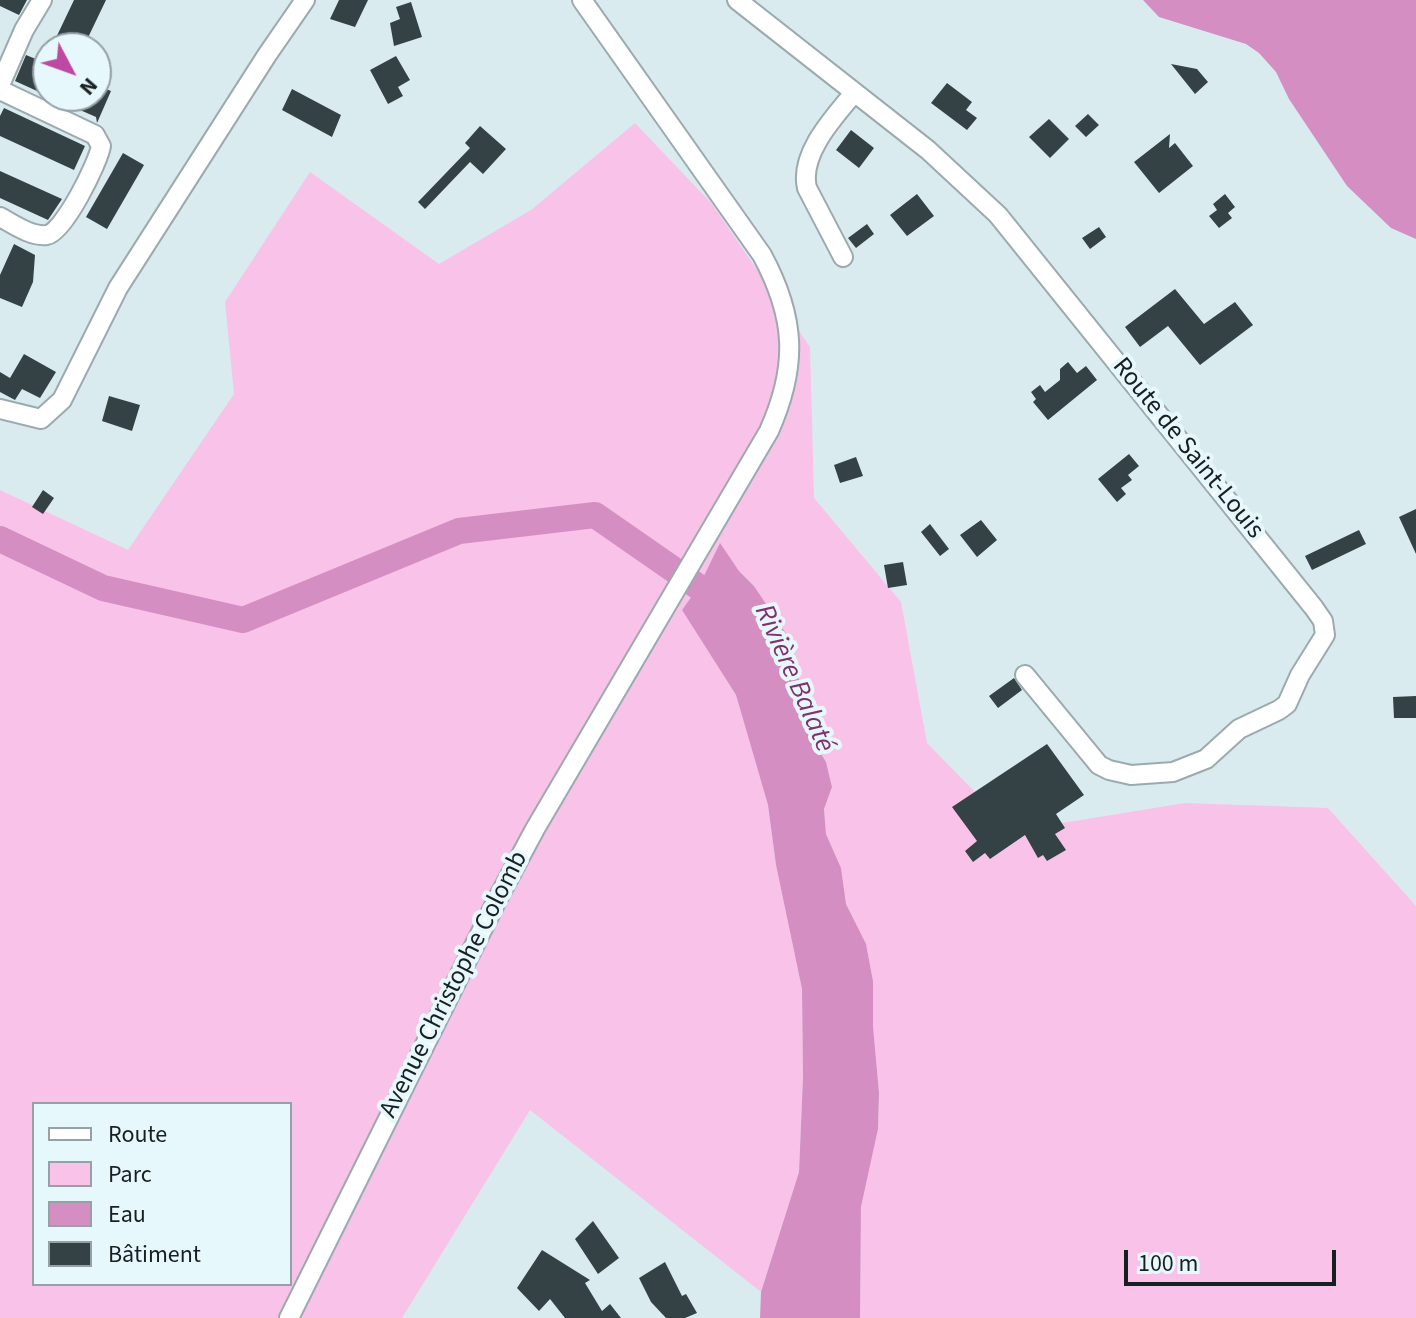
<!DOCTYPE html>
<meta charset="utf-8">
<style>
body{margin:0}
#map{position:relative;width:1416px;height:1318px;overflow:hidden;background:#daebef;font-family:"Source Sans 3",sans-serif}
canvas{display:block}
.legend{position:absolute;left:32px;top:1102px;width:260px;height:184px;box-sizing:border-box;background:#e7f8fc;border:2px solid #95a1a4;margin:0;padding:10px 14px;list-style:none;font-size:24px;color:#191f20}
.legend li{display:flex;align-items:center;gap:16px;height:40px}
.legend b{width:40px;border:2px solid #95a1a4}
.north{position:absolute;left:32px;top:32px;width:80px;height:80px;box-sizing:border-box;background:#e7f8fc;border:2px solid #95a1a4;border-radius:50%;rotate:131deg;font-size:22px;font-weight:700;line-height:32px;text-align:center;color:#191f20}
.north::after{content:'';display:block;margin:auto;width:28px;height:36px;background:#bd49a3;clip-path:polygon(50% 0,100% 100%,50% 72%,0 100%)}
.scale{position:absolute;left:1124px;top:1250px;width:212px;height:36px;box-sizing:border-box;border:4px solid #191f20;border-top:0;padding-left:10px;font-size:24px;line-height:28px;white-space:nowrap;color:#191f20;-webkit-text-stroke:6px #e7f8fc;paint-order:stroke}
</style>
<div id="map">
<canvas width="1416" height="1318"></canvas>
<ul class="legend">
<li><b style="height:10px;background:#fff"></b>Route</li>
<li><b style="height:22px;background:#f9c2e9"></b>Parc</li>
<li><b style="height:22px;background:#d48ec1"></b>Eau</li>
<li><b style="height:22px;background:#344245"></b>Bâtiment</li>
</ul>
<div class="north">N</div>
<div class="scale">100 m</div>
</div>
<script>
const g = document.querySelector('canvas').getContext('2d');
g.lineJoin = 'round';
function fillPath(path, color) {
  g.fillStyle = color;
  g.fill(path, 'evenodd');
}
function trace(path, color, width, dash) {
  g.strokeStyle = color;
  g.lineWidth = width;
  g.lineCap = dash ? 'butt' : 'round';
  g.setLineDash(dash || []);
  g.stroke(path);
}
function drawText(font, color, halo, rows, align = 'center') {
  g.font = font + ' "Source Sans 3",sans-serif';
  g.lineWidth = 8;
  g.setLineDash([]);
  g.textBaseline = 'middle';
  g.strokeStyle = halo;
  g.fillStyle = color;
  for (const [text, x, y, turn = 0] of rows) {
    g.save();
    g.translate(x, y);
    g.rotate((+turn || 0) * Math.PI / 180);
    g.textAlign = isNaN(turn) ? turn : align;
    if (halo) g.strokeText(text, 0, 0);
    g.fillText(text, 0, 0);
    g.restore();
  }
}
fillPath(new Path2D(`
 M635,123L712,204L810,347L814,498L901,602L927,743L1013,831L1185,803L1328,808L1416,906V1318H860L861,1207L878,1129L879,1093L873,1026V981L866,945L846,904L841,868L826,834L824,809L832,787L826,762L811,737L801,712L798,667L789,638L754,586L739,571L720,544L699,586L682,610L736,695L768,805L776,865L802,989L803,1077L799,1172L761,1292L530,1110L402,1318H0V490L128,550L234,394L225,302L310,172L439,264L531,210ZM34,1104H290V1284H34Z`), '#f9c2e9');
fillPath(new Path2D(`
 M1143,0H1416V239L1391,228L1347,186L1289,99L1276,72L1259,53L1246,44L1159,17Z
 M720,543L739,571L754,586L789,638L798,667L801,712L811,737L826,762L832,787L824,809L826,834L841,868L846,904L866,944L873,981V1026L879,1093L878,1129L861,1207L860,1318H760L761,1292L799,1172L803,1077L802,989L776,865L768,805L736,695L682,610L699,586Z`), '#d48ec1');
trace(new Path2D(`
 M0,539L103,588L243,620L459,531L595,515L726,606`), '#d48ec1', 26);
fillPath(new Path2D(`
 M0,0H27L19,15L0,6Z
 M74,0H106L83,48H63L53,44Z
 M339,0H368L355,27L330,19Z
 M411,2L422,37L394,46L390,23L400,19L396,7Z
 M26,55L48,64V96L15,81Z
 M396,56L410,80L398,87L403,96L388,104L370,70Z
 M1171,64L1197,69L1208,82L1195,94Z
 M947,83L972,102L966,110L977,118L967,130L931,103Z
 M96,85L111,91L97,123L96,117L48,96H96Z
 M292,89L341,115L332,137L282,110Z
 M4,108L85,146L74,170L0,136V116Z
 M1088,114L1099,125L1086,137L1075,126Z
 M1049,119L1069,139L1050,158L1029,137Z
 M480,126L506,149L483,174L470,162L425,209L418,202L470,148L465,143Z
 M851,130L874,148L859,168L836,150Z
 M1170,134L1169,148L1175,143L1193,166L1159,193L1134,162Z
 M123,153L144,165L107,229L86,217Z
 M0,171L62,199L48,220L0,198Z
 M917,194L934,216L907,236L890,215Z
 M1225,194L1235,207L1228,213L1232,218L1219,228L1209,216L1217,210L1213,204Z
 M867,224L874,234L856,248L848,238Z
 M1099,227L1106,237L1090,249L1082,238Z
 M14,244L35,255L33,282L22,307L0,298V275Z
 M1175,289L1204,324L1235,302L1253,325L1200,365L1168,326L1140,347L1125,327Z
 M24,354L56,372L40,398L22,389L15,400L0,392V372L10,378Z
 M1068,362L1077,373L1086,366L1097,380L1048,420L1033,402L1036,399L1031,392L1040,385L1045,392L1060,380V369Z
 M109,396L140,405L132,431L102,421Z
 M1129,454L1139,466L1128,475L1132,480L1121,488L1126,494L1117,502L1098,479Z
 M856,457L863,476L840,483L834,465Z
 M43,490L54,498L43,514L32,507Z
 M1416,509V554L1399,517Z
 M981,520L997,540L977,557L960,535Z
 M930,524L949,549L940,556L921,532Z
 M1359,530L1366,544L1312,570L1305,556Z
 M903,562L907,585L888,588L884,565Z
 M1014,678L1022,690L998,708L989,696Z
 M1416,696V718H1394L1393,697Z
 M1047,744L1084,795L1056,814L1065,828L1055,834L1066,850L1047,861L1043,855L1038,858L1025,835L990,859L985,853L973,862L965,851L977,841L952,807Z
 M593,1221L619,1258L598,1274L575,1239Z
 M542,1250L590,1280L585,1283L602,1311L610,1304L621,1318H565L550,1299L539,1311L517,1288Z
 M665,1262L682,1296L686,1294L697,1313L685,1318H666L651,1302L639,1278Z`), '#344245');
const minor = new Path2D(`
 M737,0L928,150L998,215L1314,608L1323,621L1325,635L1300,675L1287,704L1279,710L1239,729L1206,759L1173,772L1131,775L1109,770L1099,765L1025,675
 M0,85L24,30L42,0
 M0,90L95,135L101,146C98,163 64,232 47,235C31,237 13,224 0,217
 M843,257L807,188C799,154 834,117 854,93
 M0,409L41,419L62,400L118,288L267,55L305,0
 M289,1318L498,898L535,829L769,431C798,366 796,318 762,255L582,0`);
trace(minor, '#9baaae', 22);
trace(minor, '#fff', 18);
drawText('26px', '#191f20', '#e7f8fc', [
 ["Route de Saint-Louis",1187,449,51],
 ["Avenue Christophe Colomb",455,985,-63]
]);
drawText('italic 28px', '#812f6f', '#e7f8fc', [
 ["Rivière Balaté",793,679,66]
]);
</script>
